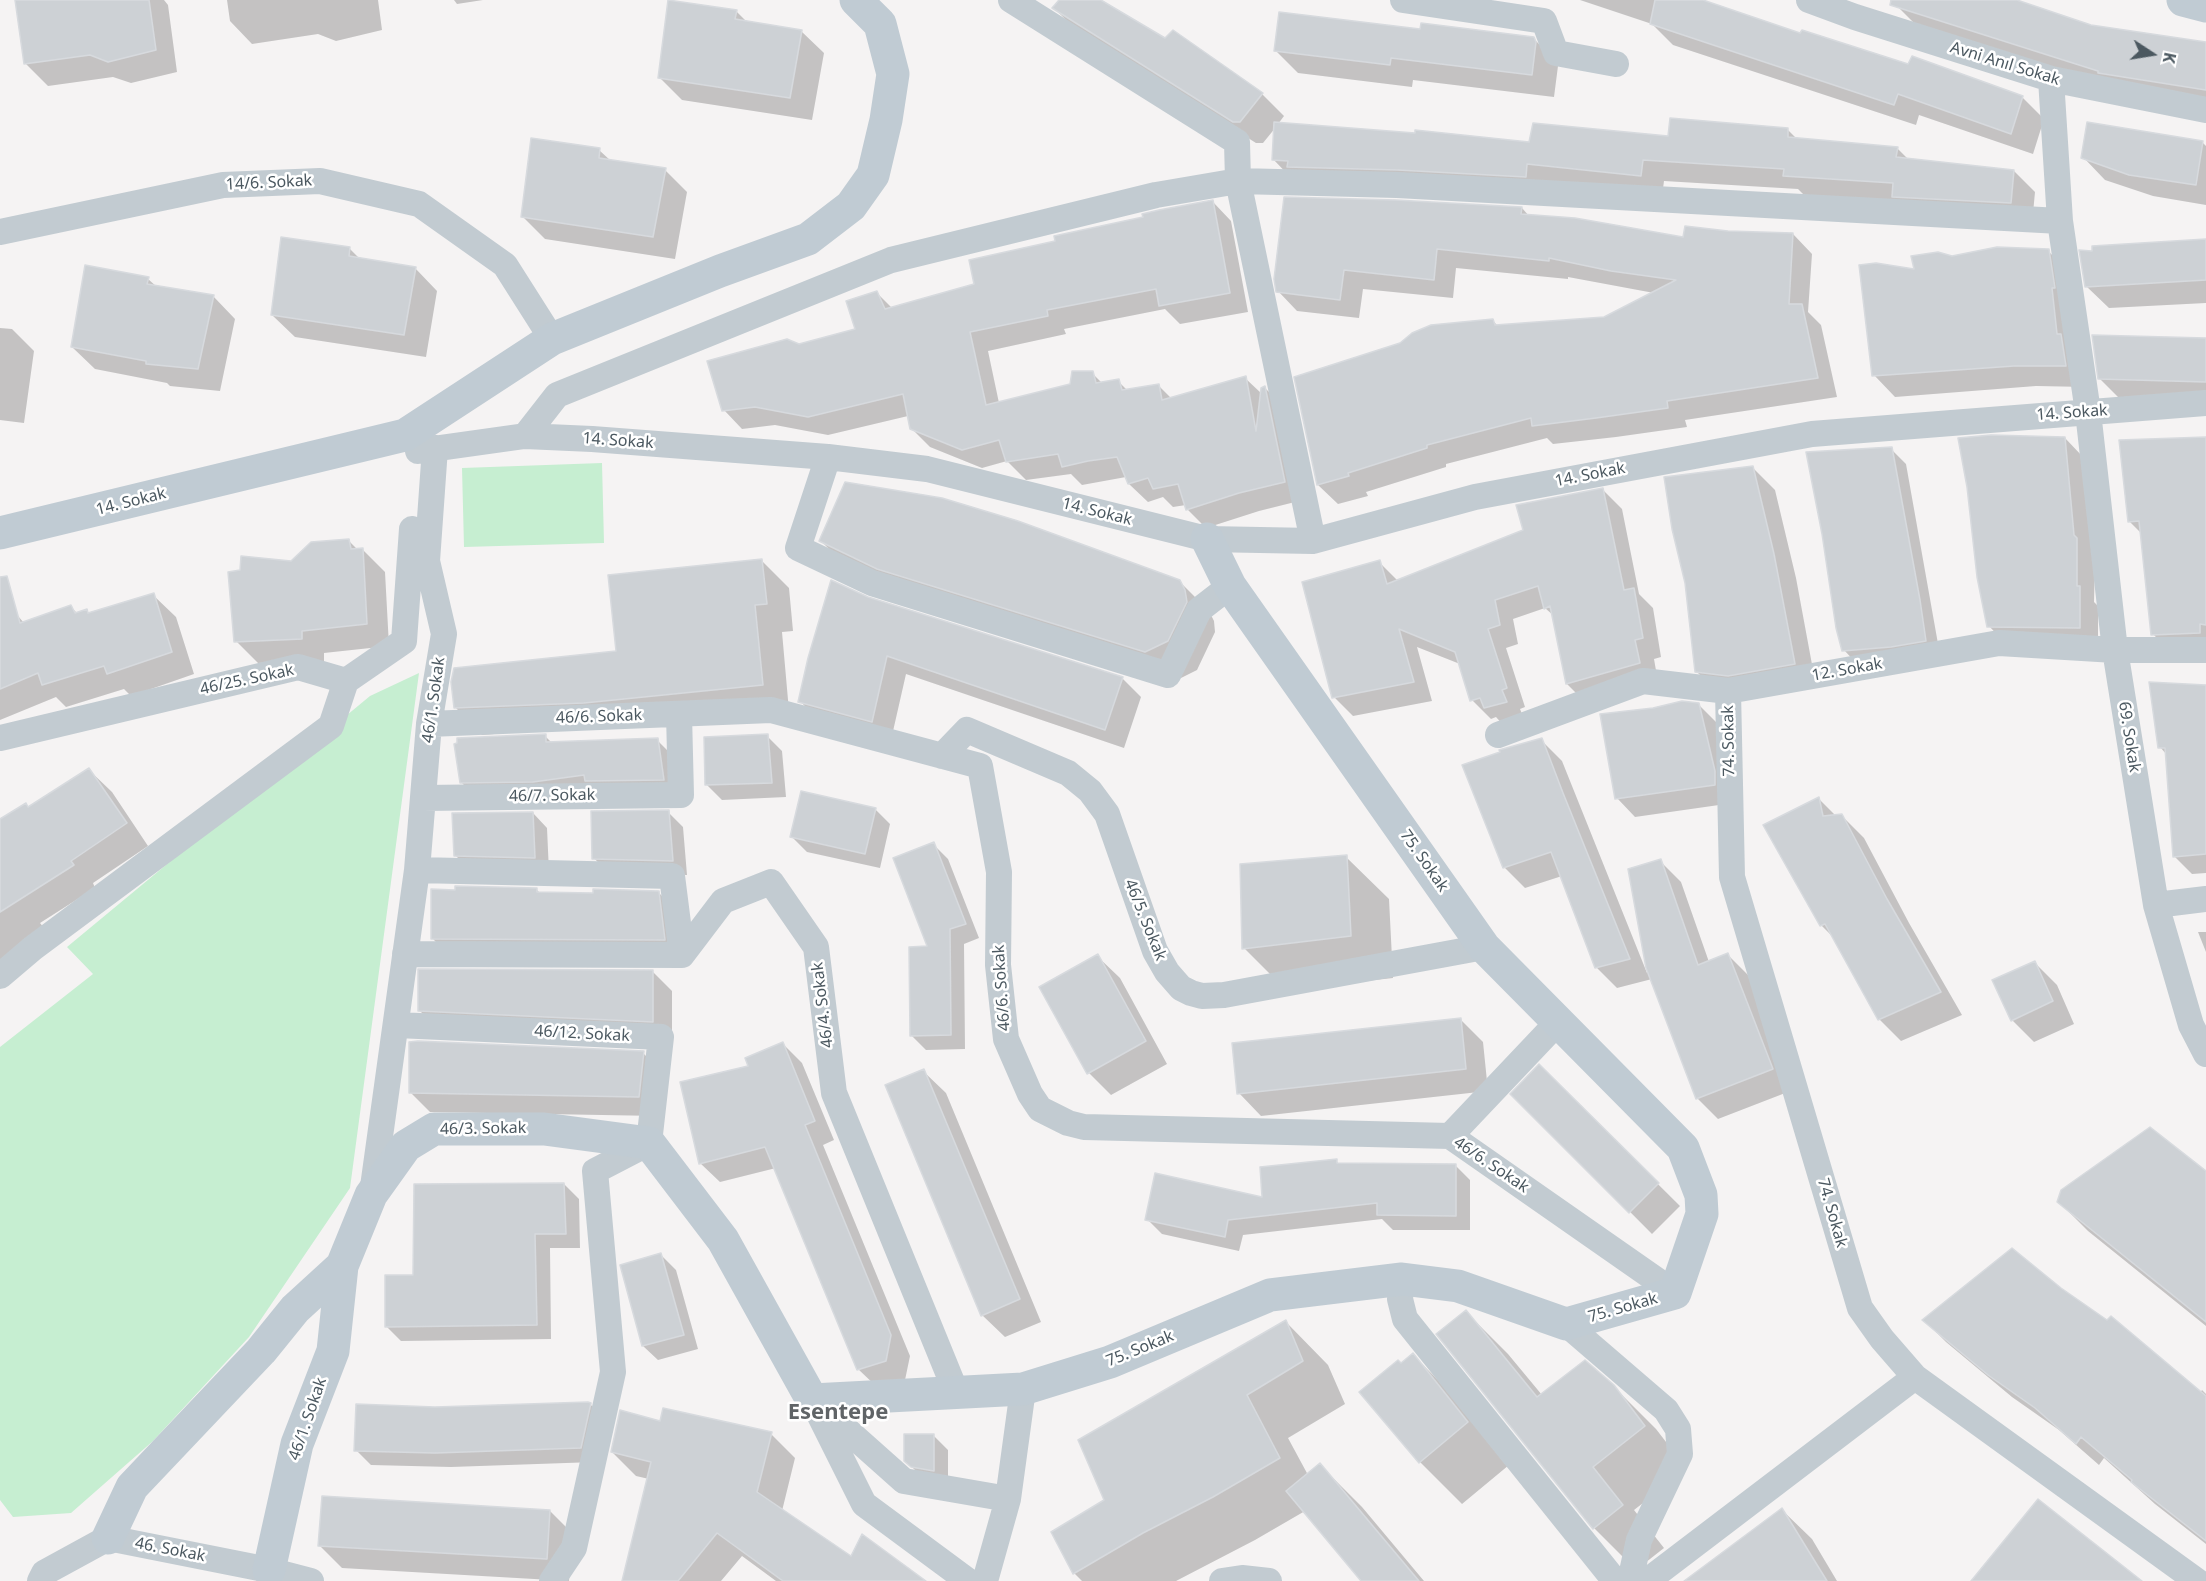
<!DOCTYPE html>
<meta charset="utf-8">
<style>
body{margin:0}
#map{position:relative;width:2206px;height:1581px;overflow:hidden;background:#f5f3f3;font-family:"Noto Sans",sans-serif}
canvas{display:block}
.north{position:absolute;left:2122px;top:24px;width:60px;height:60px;-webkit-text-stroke:4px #fff;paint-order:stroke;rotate:102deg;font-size:16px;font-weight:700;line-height:24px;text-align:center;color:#4b5860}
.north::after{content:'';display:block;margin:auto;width:21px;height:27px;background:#4b5860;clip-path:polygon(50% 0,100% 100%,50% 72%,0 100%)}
</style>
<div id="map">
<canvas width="2206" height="1581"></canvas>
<div class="north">K</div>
</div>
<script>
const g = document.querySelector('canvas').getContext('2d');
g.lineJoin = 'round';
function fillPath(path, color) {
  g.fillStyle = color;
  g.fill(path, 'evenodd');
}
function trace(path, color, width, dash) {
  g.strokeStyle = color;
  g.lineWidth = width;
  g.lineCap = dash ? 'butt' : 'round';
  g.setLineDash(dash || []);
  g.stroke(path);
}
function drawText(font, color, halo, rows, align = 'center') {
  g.font = font + ' "Noto Sans",sans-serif';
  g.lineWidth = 5;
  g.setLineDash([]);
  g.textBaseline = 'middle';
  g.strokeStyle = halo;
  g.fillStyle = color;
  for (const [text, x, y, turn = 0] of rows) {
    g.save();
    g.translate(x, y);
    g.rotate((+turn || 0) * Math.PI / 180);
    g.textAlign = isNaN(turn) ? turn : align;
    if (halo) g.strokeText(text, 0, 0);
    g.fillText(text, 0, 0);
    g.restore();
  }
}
fillPath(new Path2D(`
 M602,463L604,543L464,547L462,468Z
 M419,673L350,1188L249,1337L153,1441L71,1513L13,1517L0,1500V1047L93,974L67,947L370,696Z`), '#c6eed1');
fillPath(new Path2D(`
 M16,0H164L168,5L177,72L131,83L113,77L48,86L26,64Z
 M227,0H378L382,30L336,41L318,34L252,44L230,21Z
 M454,0H483L457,4Z
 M1061,0H1098L1262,94L1284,116L1278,124L1531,144L1670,138L1787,129L1798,140L1897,148L1909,160L2014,171L2035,192L2032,224L1806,197L1798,189L1664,181L1662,196L1294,181L1273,159L1276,127L1263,143H1256L1076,30L1054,8Z
 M1580,0H1698L1801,35L2022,97L2044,119L2033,154L1919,115L1916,125L1673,45L1652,24Z
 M1890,0H2013L2091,27L2206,44V108L2121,95L1917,26L1895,4L1896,2Z
 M737,12L748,23L801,31L824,53L812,120L682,100L660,78Z
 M1422,31L1533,38L1556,61L1558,66L1554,97L1413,80L1412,87L1298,73L1276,51Z
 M2202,142L2206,146V205L2153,196L2105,180L2083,157Z
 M599,150L611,161L665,170L687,192L675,259L545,239L523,217Z
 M1213,202L1231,221L1248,312L1180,324L1165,309L1064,329L1066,334L988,351L999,403L1071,385L1092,373L1103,384L1118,381L1128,391L1159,386L1172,399L1245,378L1262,394L1265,388L1284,407L1303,500L1259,511L1206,528L1187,509L1186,505L1173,507L1163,497L1148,502L1129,484L1126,477L1082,485L1071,474L1026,480L1007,461L982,468L930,447L911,428L908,416L828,435L775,425L742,429L724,410L798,346L857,330L876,292L893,309L975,285L1056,242Z
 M1522,208L1529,216L1685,238L1727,232L1793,234L1812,254L1808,312L1821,325L1837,397L1685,420L1687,427L1616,437L1553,444L1547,438L1446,464V467L1366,492L1368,496L1338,504L1318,485L1493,321L1499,327L1604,319L1654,293L1568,277V279L1456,268L1453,298L1363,289L1359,318L1297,311L1278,291Z
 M2206,241V303L2109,308L2086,286Z
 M350,249L361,260L415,268L437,291L426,357L295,337L272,315Z
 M2048,251L2070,272L2087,387L2036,386L1895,397L1874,375L1952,258Z
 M148,279L157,287L213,296L235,319L220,391L170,386L167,383L95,369L72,347Z
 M0,328L12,329L34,351L24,423L0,420Z
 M2206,339V403L2122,401L2100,379Z
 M2065,438L2083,457L2095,558L2094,602L2098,606V646L2007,645L1989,626Z
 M2206,438V653L2173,655L2153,634L2141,533L2129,521Z
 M1891,449L1906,464L1940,655L1858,665L1844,650Z
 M1752,467L1775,490L1796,578L1816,686L1719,694L1696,671L1686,582Z
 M1603,490L1622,509L1639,594L1653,608L1661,657L1654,659L1658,682L1586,703L1567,684L1554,616L1545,608L1513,619L1518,644L1506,648L1525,707L1520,709L1525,721L1505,727L1496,717L1491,719L1472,700L1460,664L1417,647L1432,701L1353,716L1334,697L1379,562L1398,581L1525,531Z
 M349,541L358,550H363L385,572L389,646L324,653V661L258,663L236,641L241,571L292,562Z
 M821,541L1179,581L1209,611L1214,621L1215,632L1197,670L1175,681L850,570Z
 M762,561L789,588L793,631L782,632L789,711L482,735L455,707L618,653Z
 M153,595L176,617L194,674L131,696L124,689L66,707L56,697L0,720V622L18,616L24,623L71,607L78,614L86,611L90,614Z
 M867,599L1122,678L1141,697L1124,748L906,674L891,740L819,721L800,701Z
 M2206,686V873L2192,874L2175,857L2167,755L2160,747Z
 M1698,704L1717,723L1733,803L1635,817L1617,798Z
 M545,736L553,744L657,740L672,755L678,794L476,797L461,782Z
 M767,736L782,751L786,797L722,800L707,785Z
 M1541,740L1562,761L1647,973L1660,861L1681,882L1709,962L1728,955L1749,976L1793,1090L1718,1119L1697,1098L1652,979L1617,988L1596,967L1562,876L1525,888L1504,867Z
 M89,770L112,792L148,846L93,883L95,888L40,923L44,928L0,960V821L28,808Z
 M1819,799L1836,816L1841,815L1864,838L1909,923L1962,1015L1901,1041L1879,1019L1836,940L1821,925Z
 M875,809L890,824L880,868L807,852L792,837Z
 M668,812L683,827L687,875L608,873L594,858Z
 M533,813L547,828L549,872L470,870L455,855Z
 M933,844L948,859L979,938L964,944L965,1049L926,1050L911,1035L929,948Z
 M1346,857L1389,899L1393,978L1286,990L1244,948Z
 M536,889L540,893L595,895L658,892L678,912L684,959L452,958L432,938Z
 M2198,932H2206V952Z
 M1097,956L1120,978L1167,1064L1111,1095L1089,1073Z
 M2034,962L2057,985L2074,1024L2034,1042L2012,1020Z
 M652,971L672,991V1041L439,1030L419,1010Z
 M1460,1019L1483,1042L1488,1091L1261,1116L1239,1093Z
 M783,1044L802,1063L834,1140L823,1145L910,1356L905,1380L878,1388L858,1369L776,1168L720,1182L700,1163L750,1067Z
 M643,1053L663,1073L659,1116L430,1112L410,1092Z
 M1539,1066L1680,1206L1652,1234L1513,1094Z
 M923,1071L946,1093L1041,1322L1005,1337L982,1315Z
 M1336,1161L1340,1165H1455L1470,1180V1230H1393L1382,1219L1243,1235L1239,1251L1162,1234L1147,1219L1264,1198Z
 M2206,1173V1326L2088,1231L2059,1202Z
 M564,1184L579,1199L580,1248H550L551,1339L401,1341L386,1326L414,1277Z
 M661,1255L676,1270L698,1349L658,1360L643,1346Z
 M1466,1312L1508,1354L1542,1395L1613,1386L1656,1429L1687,1469L1634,1510L1664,1548L1636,1570L1594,1528Z
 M1924,1320L2200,1393L2202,1390L2206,1394V1544L2155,1504L2104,1458L2099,1465L2059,1430L2012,1397L1946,1342Z
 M1286,1322L1328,1365L1345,1404L1288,1438L1308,1475L1320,1465L1362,1507L1424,1581H1363L1305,1511L1255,1540L1176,1581H1082L1074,1573L1106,1501Z
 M1413,1355L1455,1397L1509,1465L1462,1504L1420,1462L1361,1392Z
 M590,1404L605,1419L595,1462L451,1467L371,1465L356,1450L435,1409Z
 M661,1423L771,1434L795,1458L782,1511L851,1558L923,1581H776L742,1556L721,1581H624L649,1479L636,1476L612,1452Z
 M933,1435L948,1450V1485L921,1476L906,1461Z
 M1782,1510L1812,1539L1837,1581H1687Z
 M550,1511L572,1533L569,1581L342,1568L320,1546Z`), '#0003');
const building = new Path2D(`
 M15,0H149L156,50L108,62L90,55L24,64Z
 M668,0L737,10L735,19L802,30L790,98L658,78Z
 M1059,0H1101L1165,38L1173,30L1263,93L1240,122H1233L1052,8Z
 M1655,0H1703L1800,33L1802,30L1908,64L1912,56L2023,96L2011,134L1898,94L1894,105L1650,24Z
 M1891,0H2017L2091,25L2206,42V90L2098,73V71L1890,5Z
 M1279,12L1420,29L1421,23L1534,37L1536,42L1532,75L1391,58L1390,65L1274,51Z
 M1670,118L1788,128V137L1898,147L1896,157L2014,170L2011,203L1892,197L1893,183L1783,176L1784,169L1643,160L1641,176L1527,164L1526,177L1398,170L1287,167L1288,161L1272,160L1274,122L1415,133V130L1529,142L1533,123L1668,136Z
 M2087,122L2203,141L2196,185L2129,175L2081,158Z
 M531,138L600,148L599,158L666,168L653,237L521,217Z
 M1284,197L1396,200L1522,207L1521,214L1575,218L1683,237L1685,226L1728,231L1793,233L1789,304H1802L1818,378L1667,401L1668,408L1596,418L1532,426L1531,418L1427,445V448L1348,473L1349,476L1317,485L1294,377L1400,343L1412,333L1431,325L1493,319L1495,325L1604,317L1676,280L1611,271L1549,258V261L1437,249L1434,280L1344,270L1340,300L1276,292L1274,279Z
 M1213,200L1230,293L1159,306L1156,289L1047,310L1048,316L970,332L986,405L1070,384L1072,371H1093L1096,383L1119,379L1122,390L1159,384L1162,400L1246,376L1256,431L1261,388L1265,386L1285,482L1239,493L1186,510L1178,484L1153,489L1148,478L1128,484L1117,457L1088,461L1062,467L1058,454L1006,462L999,440L962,450L910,429L903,394L808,417L755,407L722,411L707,361L787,339L799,344L855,329L846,301L877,291L885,309L974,284L969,260L1055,241L1054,236L1143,217L1142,214L1159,210Z
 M281,237L350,247L349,256L416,267L404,335L271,315Z
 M2206,239V280L2085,287L2079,250L2092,251V246Z
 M1997,247L2049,249L2055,288H2052L2057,334H2061L2066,366H2014L1872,376L1859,265L1876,263L1914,269L1911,256L1938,252L1952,256Z
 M85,265L149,277L147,284L214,295L198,369L146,364V361L71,347Z
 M2092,335L2206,338V382L2098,379Z
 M1991,435L2065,437L2074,535L2077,538V586H2080V628L1987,627L1977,577L1967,487L1958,438Z
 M2206,437V625L2200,624V633L2151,635L2139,521L2128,522L2119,440Z
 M1892,447L1920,600L1926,641L1891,647L1842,651L1836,628L1822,534L1806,452Z
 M1753,466L1774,554L1795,664L1728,676L1695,672L1685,583L1672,529L1664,477Z
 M845,482L942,498L1018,521L1180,580L1185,590L1187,602L1168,641L1145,652L877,569L819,541Z
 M1603,488L1624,590L1634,588L1643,638L1635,640L1640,663L1566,684L1550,606L1544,609L1538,586L1495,600L1500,625L1488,629L1507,688L1502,690L1507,702L1484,708L1480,698L1470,701L1455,652L1399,629L1414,682L1332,698L1302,582L1380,560L1387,584L1523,530L1516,505Z
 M349,539L351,549L363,548L367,624L302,631V639L234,642L228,572L240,570L241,556L291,561L311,542Z
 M762,559L767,604L755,605L763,685L584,703L454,708L451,682L454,668L616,651L608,575Z
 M7,576L20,623L71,605L75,613L87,609L88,613L154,593L172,652L107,674L104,666L42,685L38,673L0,689V577Z
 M831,580L868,597L1123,677L1105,730L887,656L872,722L798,702L808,658Z
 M2149,682L2206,685V854L2173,857L2165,748H2158Z
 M1682,701L1699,703L1715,771V785L1615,799L1600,714L1653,708Z
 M546,734V742L658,738L664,780L585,781L584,775L533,782L460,783L454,744L457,743V738Z
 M768,734L772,783L705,785L704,737Z
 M1542,738L1563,793L1630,959L1595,968L1551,852L1503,868L1462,765L1500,752L1499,750Z
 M89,768L127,823L71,861L74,865L0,912V819L26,803L28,807Z
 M801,791L876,808L865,854L790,837Z
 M1819,797L1823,816L1842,814L1887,899L1941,992L1878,1020L1825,924L1820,926L1763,825Z
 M669,810L673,861L592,859L591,811Z
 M533,812L535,858L454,856L452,813Z
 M934,842L966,924L950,929L951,1035L910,1036L909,947L927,946L893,858Z
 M1347,855L1351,936L1242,949L1240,864Z
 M1661,859L1698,965L1728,953L1773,1069L1696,1099L1646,968L1628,869Z
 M455,886L537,888V892L593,893V889L659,891L665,940L431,939V889L455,890Z
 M1098,954L1146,1041L1087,1074L1039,987Z
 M2035,961L2053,1001L2011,1021L1992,980Z
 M418,969L653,970V1022L418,1011Z
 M1461,1018L1466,1069L1237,1094L1232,1043Z
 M418,1041L644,1051L639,1097L409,1093V1042Z
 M783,1042L815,1121L805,1125L891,1335L886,1361L857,1370L765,1147L699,1164L680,1082L748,1066L745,1058Z
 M1539,1064L1659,1183L1629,1213L1510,1094Z
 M924,1069L1020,1299L981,1316L885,1085Z
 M2150,1127L2206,1171V1322L2057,1202L2061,1190Z
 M1337,1159V1163L1456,1164V1216L1377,1215V1203L1228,1220L1225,1237L1145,1220L1155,1173L1262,1197L1260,1167Z
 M564,1183L566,1234H535L537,1325L385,1327V1275H413L414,1184Z
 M2012,1248L2061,1288L2107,1320L2111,1316L2206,1396V1541L2131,1482L2132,1480L2081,1437L2076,1444L2035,1408L1988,1375L1922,1320Z
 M661,1253L684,1335L642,1346L620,1265Z
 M1466,1310L1537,1397L1585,1360L1614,1385L1645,1426L1593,1467L1623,1505L1593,1529L1436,1334Z
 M1286,1320L1303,1361L1247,1395L1280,1458L1213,1497L1143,1533L1073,1574L1051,1532L1104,1500L1078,1440Z
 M1413,1353L1468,1422L1419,1463L1359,1392L1398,1360L1401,1363Z
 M588,1402L591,1403L581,1448L435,1453L354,1451L356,1404L435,1407Z
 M663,1408L772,1432L757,1492L851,1556L862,1534L926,1581H783L717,1533L678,1581H622L651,1462L611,1452L620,1410L660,1421Z
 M904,1434H934V1471L911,1467L904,1461Z
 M1320,1463L1419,1581H1361L1286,1491Z
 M322,1496L550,1510L547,1559L318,1546Z
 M2038,1499L2142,1581H1971Z
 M1782,1508L1827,1581H1684Z`);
fillPath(building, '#cdd1d5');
trace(building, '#d7dade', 1.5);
trace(new Path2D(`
 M1403,0L1544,21L1556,53L1616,64
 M1809,0L1855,17L2051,79L2206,110
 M2060,221L2088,412L2115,650L2156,905L2191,1025L2206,1054
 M0,232L223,185L320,181L419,204L505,265L552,339
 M525,436L557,395L891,260L1156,195L1238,181L1237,142L1011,0
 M418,451L525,436L592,439L828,457L927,469L1207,539L1313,541L1475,497L1812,434L2206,403
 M828,457L798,548L872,583L1168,675L1199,610L1230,586
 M1313,541L1238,181L1397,185L2060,221L2051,79
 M1728,691L1732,877L1860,1308L1882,1339L1915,1377L2197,1581
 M429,724L771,710L980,766L999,872L998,965L1006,1039L1030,1094L1040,1109L1068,1123L1084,1127L1450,1136L1675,1293
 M1498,735L1643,681L1728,691L1999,643L2115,650H2206
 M0,738L298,667L346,681L404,641L412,529
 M942,756L967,730L1068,773L1090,791L1107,814L1155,951L1167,972L1181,988L1191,993L1202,996L1224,995L1484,947
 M423,798L681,795L679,714
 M417,870L672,876L682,955L723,901L771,882L816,947L834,1093L956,1392
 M2156,905L2206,899
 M405,954L682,955
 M0,976L33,948L331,726L346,681
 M397,1025L661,1037L649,1143L595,1171L613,1372L574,1548L552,1581
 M1450,1136L1557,1023
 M372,1194L417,870L429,724L444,634L427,561L435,448
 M1402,1279L1400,1299L1405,1319L1615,1581
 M1566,1324L1666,1410L1678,1429L1680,1454L1639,1540L1630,1581
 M812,1400L864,1504L968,1581
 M822,1408L904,1481L1008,1499
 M40,1581L44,1573L108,1538L269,1570L311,1581
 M985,1581L1008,1499L1023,1389
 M1222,1581L1242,1578L1269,1581
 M1647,1581L1915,1377`), '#c2cbd1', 26);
trace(new Path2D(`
 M2183,0L2206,6
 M0,533L405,435L552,339L720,271L808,239L851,206L873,175L886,120L893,74L880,24L856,0
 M108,1538L132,1487L261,1351L295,1309L342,1266L371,1195L406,1146L434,1129H544L649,1143L723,1240L812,1400L1023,1389L1110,1362L1270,1295L1402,1279L1458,1286L1566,1324L1675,1293L1702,1214L1701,1195L1683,1148L1484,947L1230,586L1207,539
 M269,1570L297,1444L333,1351L342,1266`), '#c0cbd3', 33);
drawText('16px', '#4b5860', '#fff', [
 ["Avni Anıl Sokak",2005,64,17],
 ["14/6. Sokak",269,183,-3],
 ["14. Sokak",2072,413,-4],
 ["14. Sokak",618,441,4],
 ["14. Sokak",1590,475,-11],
 ["14. Sokak",131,502,-14],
 ["14. Sokak",1097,512,14],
 ["12. Sokak",1847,670,-10],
 ["46/25. Sokak",247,680,-12],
 ["46/1. Sokak",434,700,-82],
 ["46/6. Sokak",599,717,-2],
 ["69. Sokak",2129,737,81],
 ["74. Sokak",1729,741,-91],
 ["46/7. Sokak",552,796,-1],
 ["75. Sokak",1424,861,55],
 ["46/5. Sokak",1145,920,68],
 ["46/6. Sokak",1002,988,-94],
 ["46/4. Sokak",823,1005,-97],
 ["46/12. Sokak",582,1034,3],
 ["46/3. Sokak",483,1129,-1],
 ["46/6. Sokak",1491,1165,34],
 ["74. Sokak",1832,1213,74],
 ["75. Sokak",1623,1308,-16],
 ["75. Sokak",1140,1349,-22],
 ["46/1. Sokak",308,1419,-71],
 ["46. Sokak",170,1550,11]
]);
drawText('bold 22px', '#606467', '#fff', [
 ["Esentepe",838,1413]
]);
</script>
